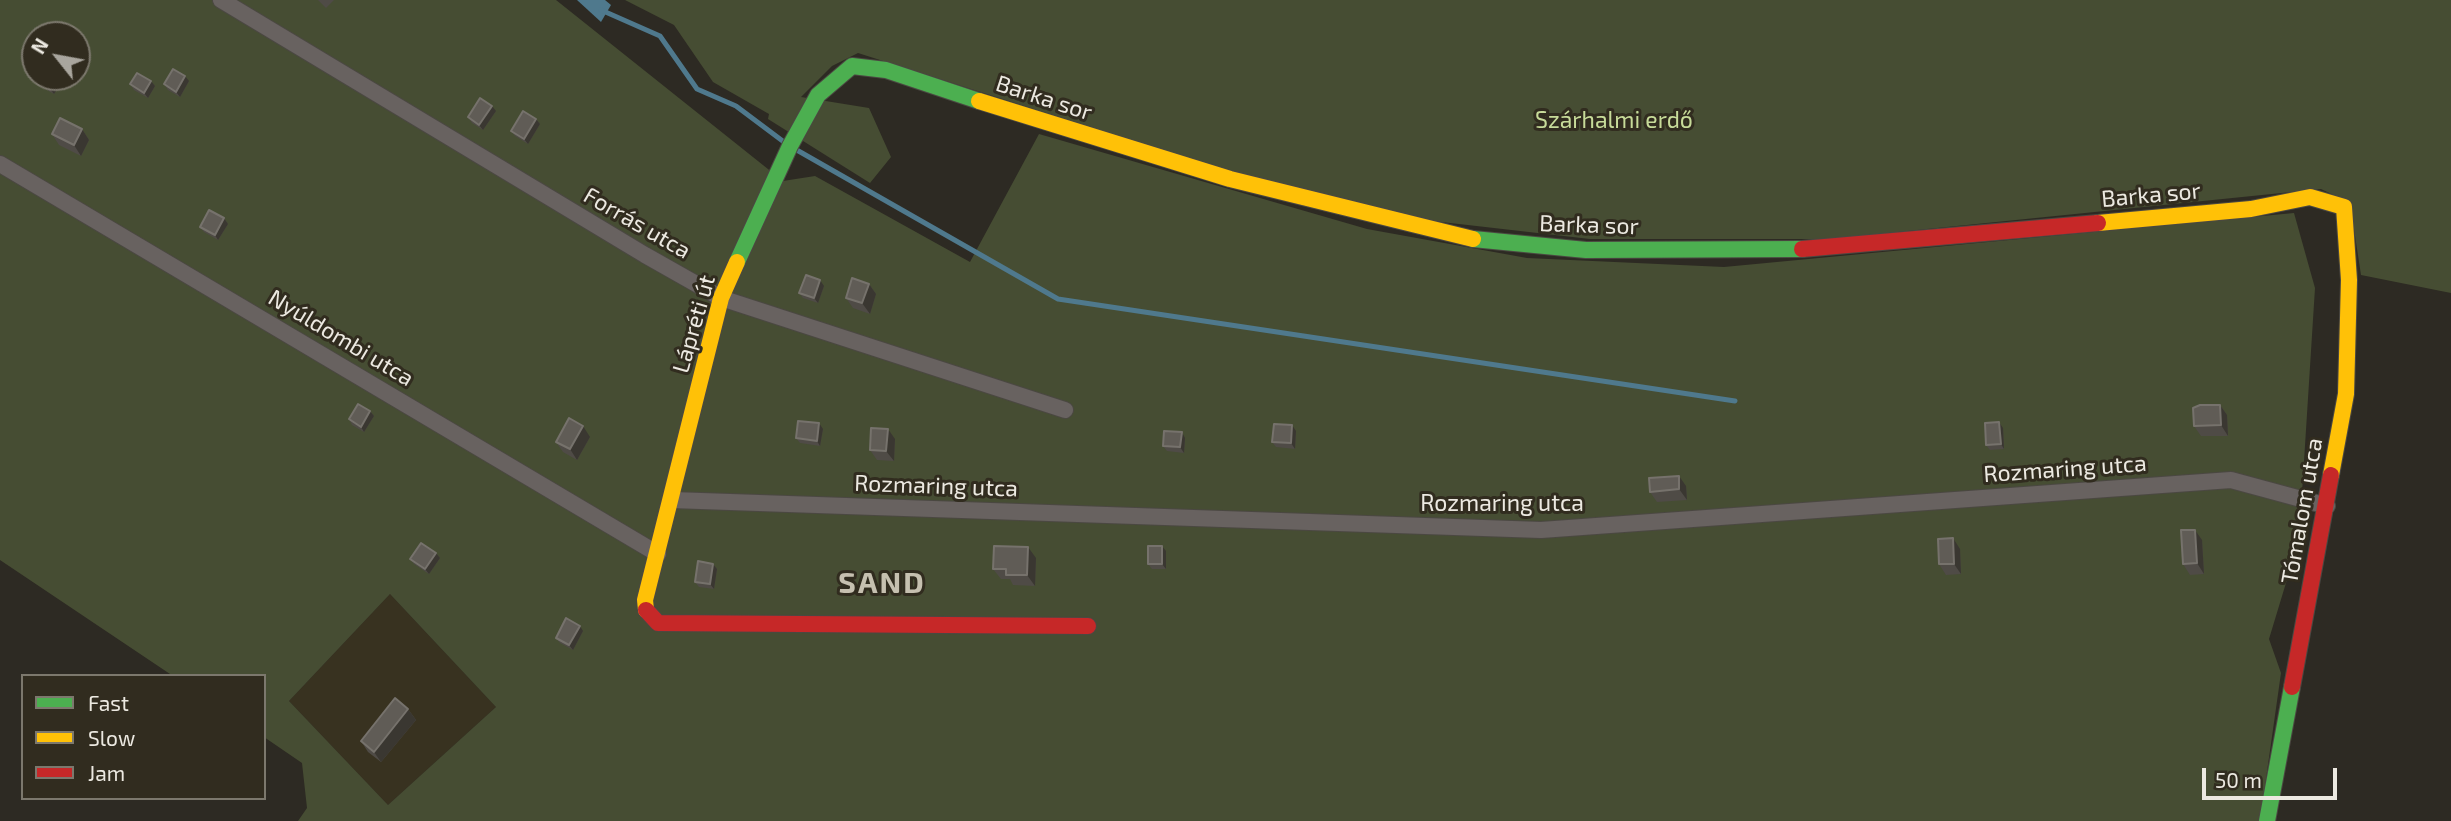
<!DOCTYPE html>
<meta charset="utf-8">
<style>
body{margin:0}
#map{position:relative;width:2451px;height:821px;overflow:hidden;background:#2d2a23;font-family:"Exo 2",sans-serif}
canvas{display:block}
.legend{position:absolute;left:21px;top:674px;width:245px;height:126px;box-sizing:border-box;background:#312c1f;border:2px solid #7c786d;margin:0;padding:9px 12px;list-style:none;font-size:21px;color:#ece9e1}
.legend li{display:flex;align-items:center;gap:14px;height:35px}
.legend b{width:35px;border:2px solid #7c786d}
.north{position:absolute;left:21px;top:21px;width:70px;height:70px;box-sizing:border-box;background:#312c1f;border:2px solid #7c786d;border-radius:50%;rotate:301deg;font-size:19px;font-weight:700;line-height:28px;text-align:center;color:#ece9e1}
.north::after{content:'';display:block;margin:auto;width:24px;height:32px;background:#a9a69e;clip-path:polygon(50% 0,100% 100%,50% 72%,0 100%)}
.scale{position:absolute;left:2202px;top:768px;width:135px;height:32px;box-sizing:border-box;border:4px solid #ece9e1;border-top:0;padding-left:9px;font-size:21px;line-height:24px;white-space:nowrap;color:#ece9e1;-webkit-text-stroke:5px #312c1f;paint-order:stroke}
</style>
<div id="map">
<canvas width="2451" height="821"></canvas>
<ul class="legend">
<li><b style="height:9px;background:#4caf50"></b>Fast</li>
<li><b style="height:9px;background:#ffc107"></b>Slow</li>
<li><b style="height:9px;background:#c62828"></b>Jam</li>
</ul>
<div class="north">N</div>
<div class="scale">50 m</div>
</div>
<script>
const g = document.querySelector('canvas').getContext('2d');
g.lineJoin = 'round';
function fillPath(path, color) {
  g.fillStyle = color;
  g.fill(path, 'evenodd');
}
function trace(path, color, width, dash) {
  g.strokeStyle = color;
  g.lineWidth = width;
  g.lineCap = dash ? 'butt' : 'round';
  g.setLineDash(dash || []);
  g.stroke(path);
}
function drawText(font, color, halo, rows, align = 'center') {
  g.font = font + ' "Exo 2",sans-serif';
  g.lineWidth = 6;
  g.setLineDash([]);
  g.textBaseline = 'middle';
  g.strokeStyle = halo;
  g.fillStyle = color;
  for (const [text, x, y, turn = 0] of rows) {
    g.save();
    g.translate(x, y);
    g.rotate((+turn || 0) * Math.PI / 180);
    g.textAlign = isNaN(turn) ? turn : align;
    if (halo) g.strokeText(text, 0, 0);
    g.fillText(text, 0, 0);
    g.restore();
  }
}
fillPath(new Path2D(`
 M390,594L496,707L388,805L289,701Z`), '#383220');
fillPath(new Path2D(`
 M0,0H556L783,181L815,176L970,262L1039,134L1367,229L1527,258L1724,267L2294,213L2315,288L2299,540L2269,639L2281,673L2260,821H298L307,808L302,763L264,737V676H173L0,560ZM35,35H77V77H35ZM390,594L496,707L388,805L289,701Z
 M625,0H2451V293L2361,275L2350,203L2321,189L1829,239H1590L1424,220L1235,173L858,53L832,66L801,97L869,108L891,157L870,183L768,119L769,114L713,82L674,25Z`), '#464d33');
fillPath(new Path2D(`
 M577,0H605L611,5L601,22Z`), '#4f798d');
trace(new Path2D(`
 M601,10L660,36L697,89L736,106L784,142
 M795,149L1058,299L1735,401`), '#4f798d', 5);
const street = new Path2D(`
 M221,0L645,255L721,298L1065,410
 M0,164L658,554
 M672,500L1541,530L2231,480L2327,506`);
const fast = new Path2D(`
 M1473,239L1586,250L1802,249
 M737,262L790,146L818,95L852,66L886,70L979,101
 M2267,821L2292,687`);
const slow = new Path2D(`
 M979,101L1230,179L1473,239
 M2098,223L2251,209L2310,197L2344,207L2349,280L2346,394L2331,475
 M646,610L645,600L721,298L737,262`);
const jam = new Path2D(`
 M1802,249L2098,223
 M646,610L658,623L1088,626
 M2292,687L2331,475`);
trace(street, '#4b4842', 18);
trace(fast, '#4b4842', 18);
trace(slow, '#4b4842', 18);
trace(jam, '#4b4842', 18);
trace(street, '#686260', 16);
trace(fast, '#4caf50', 16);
trace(slow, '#ffc107', 16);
trace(jam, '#c62828', 16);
fillPath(new Path2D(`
 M318,0H334L326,8Z
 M64,77L54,94L40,86L36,80Z
 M151,81L155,86L148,98L134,90L130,84Z
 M189,81L180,97L168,90L164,84Z
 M496,111L483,130L472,123L468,117Z
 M536,119L540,124L528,144L515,136L511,131Z
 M82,129L89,140L81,156L59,145L52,134Z
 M224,218L228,224L218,240L204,232L200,227Z
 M869,284L876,294L870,314L853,308L846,298Z
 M824,286L818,303L803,298L799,293Z
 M2220,405L2227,415L2228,436H2201L2194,426Z
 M370,411L374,416L364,432L352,425L349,419Z
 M2003,428L2004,449L1990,450L1986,445Z
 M823,429L820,446L800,443L796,438Z
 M1296,431L1295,449L1276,447L1272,442Z
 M590,437L577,460L563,452L556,442Z
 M1185,438L1184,453L1167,451L1163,446Z
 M895,439L894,461L877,460L870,450Z
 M1686,486L1687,500L1657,502L1650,492Z
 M2202,540L2204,574L2190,575L2183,564Z
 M1960,549L1961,574L1946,575L1939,564Z
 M1166,551V569H1152L1148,564Z
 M436,553L440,558L429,574L414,564L410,559Z
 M1036,558L1035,586L1013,585L1010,579H1001L993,569Z
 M713,564L717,569L714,589L699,587L695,582Z
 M583,631L573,650L560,643L556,638Z
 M408,709L416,720L381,762L368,752L361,741Z`), '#4f4b46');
fillPath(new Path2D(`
 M185,76L189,81L180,97L176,92Z
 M57,77H64L54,94L50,89Z
 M151,81L155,86L148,98L144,93Z
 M492,106L496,111L483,130L479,125Z
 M536,119L540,124L528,144L524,139Z
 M82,129L89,140L81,156L74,145Z
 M224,218L228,224L218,240L215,235Z
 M820,280L824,286L818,303L814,298Z
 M869,284L876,294L870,314L862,303Z
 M2220,405L2227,415L2228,436L2221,425Z
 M370,411L374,416L364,432L361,427Z
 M1999,422L2003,428L2004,449L2001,444Z
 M819,423L823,429L820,446L817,441Z
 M1292,425L1296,431L1295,449L1291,443Z
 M583,426L590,437L577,460L570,449Z
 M888,429L895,439L894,461L886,451Z
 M1182,432L1185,438L1184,453L1180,447Z
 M1679,476L1686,486L1687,500L1679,489Z
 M2195,530L2202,540L2204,574L2197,563Z
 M1953,538L1960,549L1961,574L1954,564Z
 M1162,546L1166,551V569L1162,564Z
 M1028,547L1036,558L1035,586L1027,575Z
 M436,553L440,558L429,574L425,569Z
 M713,564L717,569L714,589L710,584Z
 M580,626L583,631L573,650L569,645Z
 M408,709L416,720L381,762L374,752Z`), '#3a3731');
const building = new Path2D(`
 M173,69L185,76L176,92L164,84Z
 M137,73L151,81L144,93L130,84Z
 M38,77H57L50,89L36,80Z
 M480,98L492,106L479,125L468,117Z
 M523,111L536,119L524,139L511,131Z
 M60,118L82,129L74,145L52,134Z
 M209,210L224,218L215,235L200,227Z
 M806,275L820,280L814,298L799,293Z
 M852,278L869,284L862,303L846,298Z
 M358,404L370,411L361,427L349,419Z
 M2200,405H2220L2221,425L2194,426L2193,408Z
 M569,418L583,426L570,449L556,442Z
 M798,421L819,423L817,441L796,438Z
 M1999,422L2001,444L1986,445L1985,423Z
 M1274,424L1292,425L1291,443L1272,442Z
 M871,428L888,429L886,451L870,450Z
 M1164,431L1182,432L1180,447L1163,446Z
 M1679,476V489L1650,492L1649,478Z
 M2181,530H2195L2197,563L2183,564Z
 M1953,538L1954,564H1939L1938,539Z
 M421,543L436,553L425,569L410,559Z
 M994,546L1028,547L1027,575H1006V569H993Z
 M1148,546H1162V564H1148Z
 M698,561L713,564L710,584L695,582Z
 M566,618L580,626L569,645L556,638Z
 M395,698L408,709L374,752L361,741Z`);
fillPath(building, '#605c56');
trace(building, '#76726c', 2);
drawText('23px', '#ece9e1', '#312c1f', [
 ["Barka sor",1044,98,18],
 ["Barka sor",2151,195,-5],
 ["Forrás utca",637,223,30],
 ["Barka sor",1589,225,2],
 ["Lápréti út",694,324,-74],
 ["Nyúldombi utca",341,338,31],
 ["Rozmaring utca",2065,469,-4],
 ["Rozmaring utca",936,486,2],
 ["Rozmaring utca",1502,503],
 ["Tómalom utca",2302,511,-80]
]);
drawText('23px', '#c7db99', '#312c1f', [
 ["Szárhalmi erdő",1614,120]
]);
g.letterSpacing = '2px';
drawText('bold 30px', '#c6c0b0', '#312c1f', [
 ["SAND",882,583]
]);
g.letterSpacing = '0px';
</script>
